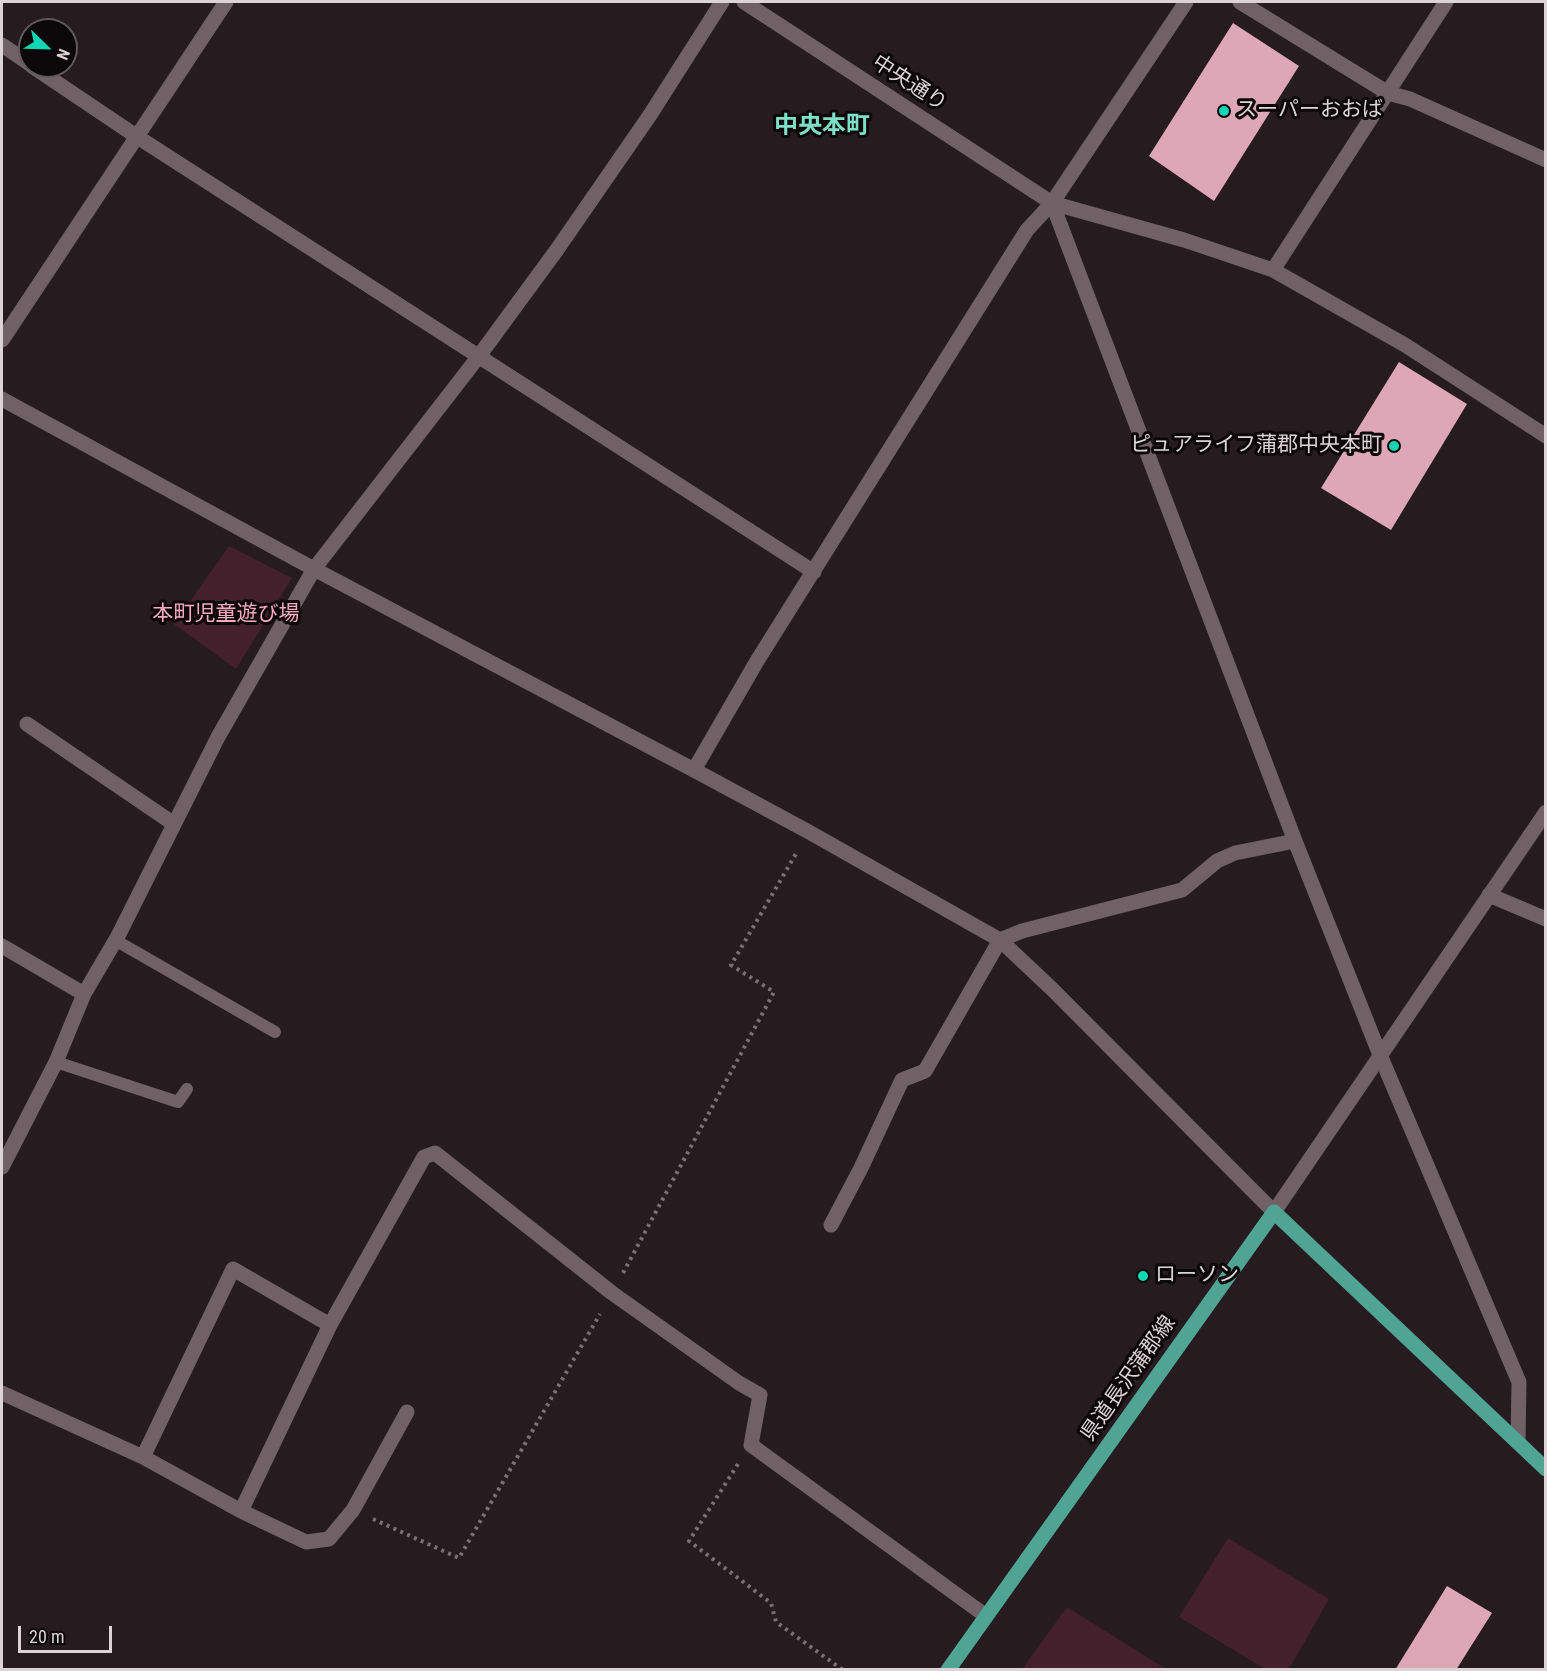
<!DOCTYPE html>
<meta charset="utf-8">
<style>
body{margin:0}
#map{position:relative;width:1547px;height:1671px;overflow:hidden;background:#261b1e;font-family:"Roboto Condensed",sans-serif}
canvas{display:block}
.frame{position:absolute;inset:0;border:3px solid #dbd3d5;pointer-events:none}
.north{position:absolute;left:18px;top:18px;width:60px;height:60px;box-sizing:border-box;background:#0c0708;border:2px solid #5f595a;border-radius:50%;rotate:113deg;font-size:16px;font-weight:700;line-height:24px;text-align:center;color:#dbd3d5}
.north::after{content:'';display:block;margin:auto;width:21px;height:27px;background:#11d5b4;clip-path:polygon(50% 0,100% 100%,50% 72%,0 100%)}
.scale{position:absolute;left:18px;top:1626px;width:94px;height:27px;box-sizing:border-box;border:3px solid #dbd3d5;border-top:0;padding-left:8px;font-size:18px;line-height:21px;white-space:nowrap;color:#dbd3d5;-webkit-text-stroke:4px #0c0708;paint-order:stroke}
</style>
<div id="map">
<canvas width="1547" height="1671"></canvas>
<div class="frame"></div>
<div class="north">N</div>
<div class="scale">20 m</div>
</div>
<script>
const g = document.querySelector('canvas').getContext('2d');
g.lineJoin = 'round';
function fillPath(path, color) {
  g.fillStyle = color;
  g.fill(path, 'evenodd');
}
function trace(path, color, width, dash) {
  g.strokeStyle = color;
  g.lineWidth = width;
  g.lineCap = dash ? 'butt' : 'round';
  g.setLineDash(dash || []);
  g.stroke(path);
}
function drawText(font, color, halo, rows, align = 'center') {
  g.font = font + ' "Roboto Condensed","Noto Sans JP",sans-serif';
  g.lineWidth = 6;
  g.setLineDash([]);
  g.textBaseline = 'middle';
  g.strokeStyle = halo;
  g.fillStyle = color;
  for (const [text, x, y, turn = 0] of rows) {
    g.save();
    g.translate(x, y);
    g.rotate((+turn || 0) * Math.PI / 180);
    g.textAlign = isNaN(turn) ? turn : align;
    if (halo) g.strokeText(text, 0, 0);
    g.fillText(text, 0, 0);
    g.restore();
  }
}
fillPath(new Path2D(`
 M229,546L292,578L236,669L174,624Z
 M1228,1538L1329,1599L1289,1669H1265L1179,1617Z
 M1067,1607L1166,1669H1022Z`), '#44202d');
fillPath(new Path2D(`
 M1233,23L1299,66L1214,201L1149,156Z
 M1399,362L1467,404L1391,530L1321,488Z
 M1447,1586L1492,1613L1456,1670H1395Z`), '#dda7b7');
trace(new Path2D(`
 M623,1273L774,992L731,965L797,852
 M738,1464L689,1541L771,1603L776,1622L843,1670
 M373,1519L459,1558L600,1314`), '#797072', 4, [3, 4.5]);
trace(new Path2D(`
 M115,940L275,1032
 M56,1062L178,1102L187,1089`), '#6f6165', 12);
trace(new Path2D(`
 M744,2L1052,203L1184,240L1273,270L1405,345L1546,436
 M1240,2L1388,93L1410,99L1546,160
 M2,45L30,64
 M32,66L136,136L814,572
 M1052,203L1295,841L1380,1055L1519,1382L1518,1442
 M1273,270L1446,2
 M27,724L174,824
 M694,770L757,661L1027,230L1052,203L1186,2
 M1489,895L1546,919
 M2,946L84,994
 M2,1167L56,1062L84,994L118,936L218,737L314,569L479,356L556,251L650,115L722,2
 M831,1225L861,1168L902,1080L925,1071L1000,940L1022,931L1182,890L1217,861L1235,853L1295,841
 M2,1393L143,1457L241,1511L330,1325L424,1157L435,1153L612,1293L739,1383L760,1395L751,1445L986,1616
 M143,1457L233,1269L330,1325
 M241,1511L306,1542L329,1539L353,1510L407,1412`), '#6f6165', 15);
trace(new Path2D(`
 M2,340L226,2
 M2,399L314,569L694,770L809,832L1000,940L1052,989L1274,1212L1546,812`), '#6f6165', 15);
trace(new Path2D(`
 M948,1670L1274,1212L1546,1469`), '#4fa494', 15);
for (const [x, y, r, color] of [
 [1224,111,6,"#11d5b4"],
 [1394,446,6,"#11d5b4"],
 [1143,1276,6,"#11d5b4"]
]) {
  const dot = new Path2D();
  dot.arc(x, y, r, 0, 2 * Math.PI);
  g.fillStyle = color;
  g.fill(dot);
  trace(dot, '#0c0708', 2);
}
drawText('21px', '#dbd3d5', '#0c0708', [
 ["中央通り",909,84,33],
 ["県道長沢蒲郡線",1129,1379,-55]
]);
drawText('21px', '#dbd3d5', '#0c0708', [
 ["スーパーおおば",1236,111],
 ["ピュアライフ蒲郡中央本町",1382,446,"right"],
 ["ローソン",1155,1276]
], 'left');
drawText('21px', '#f9aac3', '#0c0708', [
 ["本町児童遊び場",226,615]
]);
drawText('bold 24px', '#7ddfc7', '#0c0708', [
 ["中央本町",822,127]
]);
</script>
